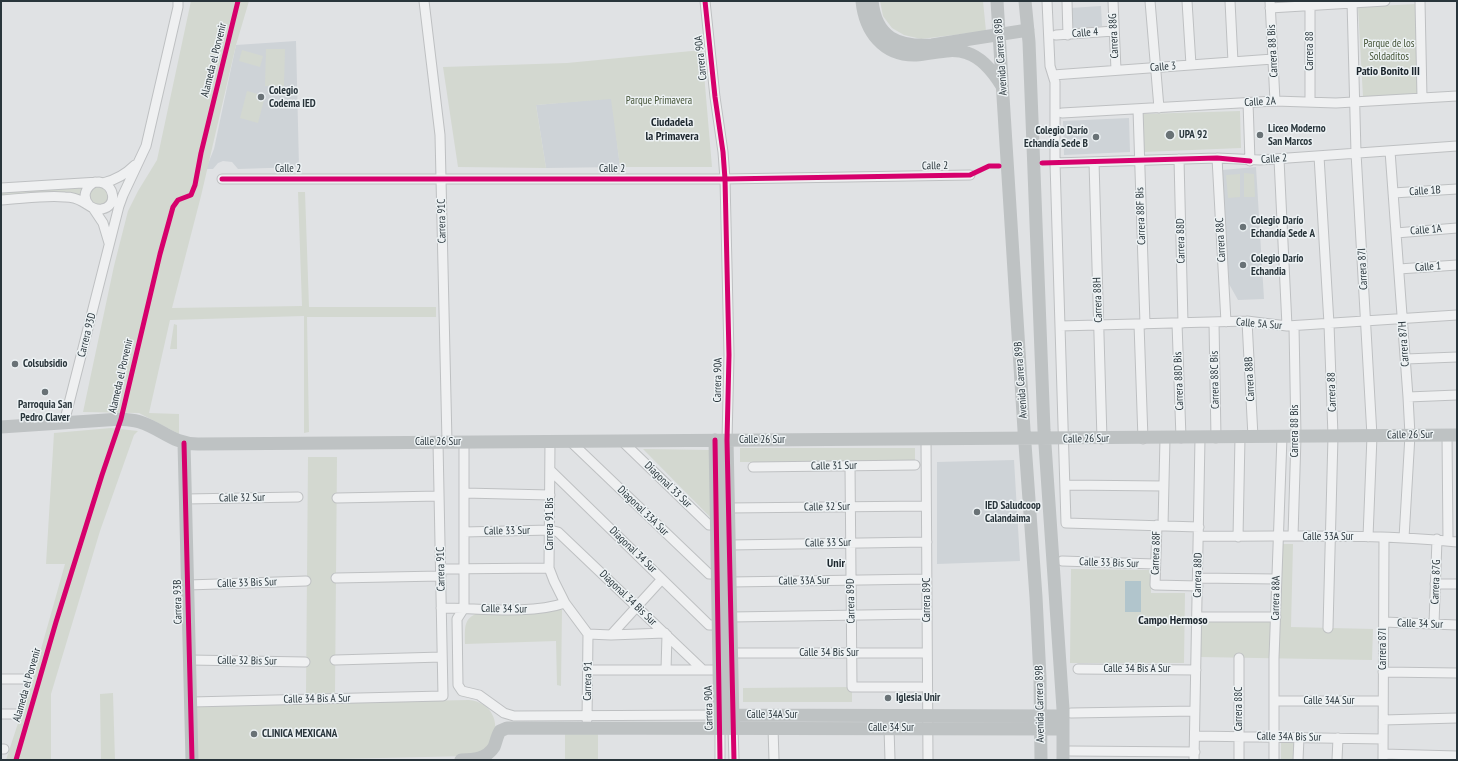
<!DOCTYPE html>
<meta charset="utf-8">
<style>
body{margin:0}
#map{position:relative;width:1458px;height:761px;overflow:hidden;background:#e0e2e4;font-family:"PT Sans Narrow",sans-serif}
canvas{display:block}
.frame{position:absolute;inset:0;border:2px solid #29353b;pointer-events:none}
</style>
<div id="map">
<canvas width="1458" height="761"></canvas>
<div class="frame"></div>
</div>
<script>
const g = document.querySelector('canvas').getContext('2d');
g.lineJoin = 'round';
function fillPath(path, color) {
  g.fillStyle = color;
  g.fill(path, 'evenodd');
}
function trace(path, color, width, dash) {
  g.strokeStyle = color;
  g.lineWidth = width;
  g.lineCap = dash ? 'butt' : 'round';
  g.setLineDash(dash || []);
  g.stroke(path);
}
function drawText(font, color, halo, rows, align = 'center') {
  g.font = font + ' "PT Sans Narrow",sans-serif';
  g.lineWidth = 3;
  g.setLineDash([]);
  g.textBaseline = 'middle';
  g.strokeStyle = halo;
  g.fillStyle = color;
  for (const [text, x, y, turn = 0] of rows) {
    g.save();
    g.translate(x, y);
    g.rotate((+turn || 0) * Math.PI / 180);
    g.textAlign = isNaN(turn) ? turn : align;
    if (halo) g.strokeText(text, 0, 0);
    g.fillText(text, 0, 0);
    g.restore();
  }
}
fillPath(new Path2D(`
 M1101,6L1102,26L1072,29L1070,8Z
 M296,41L299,167L238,169L232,162L223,161L218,163L213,169H206L214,149L236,45Z
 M612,98L620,167L546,168L536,105Z
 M1129,118L1130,152L1064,155L1063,121Z
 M1256,167L1264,299L1238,300L1229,284L1222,170Z
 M1014,460L1020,561L937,564V462Z`), '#ced3d7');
fillPath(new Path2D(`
 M191,1H249L236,45L201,196L172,308L302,306L298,192H305L309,307H436V317H307L309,432L304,433V316L170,320L149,413L179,414V434L139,413L83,412L114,266L128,211L138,191L157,160Z
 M880,1H983L986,31L921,39L904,35L892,28L883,16Z
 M1416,4L1421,94L1363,97L1358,7Z
 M266,49H285L284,86H265Z
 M242,50L263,56L260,67L239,61Z
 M702,50L712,167H620L611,99L536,105L546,168L458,167L443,67L567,63Z
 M247,91L265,96L258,123L240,118Z
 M1240,111L1241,148L1143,152L1142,114Z
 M1244,173L1254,174L1255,197H1244Z
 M1240,174V197L1228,198L1226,175Z
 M84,186L82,196L72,193L1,197V192Z
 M89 196a10 10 0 1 1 20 0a10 10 0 1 1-20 0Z
 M174,324L177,325V349H170Z
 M111,428L138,431L134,435L100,531L51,694V759L6,760L34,674L65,564H46L54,433Z
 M740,448H915V462H740Z
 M643,449L712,450L710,517Z
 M308,457H337L335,694H306Z
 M1278,544H1293L1291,627L1373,629L1372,660L1200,657L1201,619H1274Z
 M1071,569L1151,570V593H1185L1184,663H1070Z
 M556,610H562L561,686L557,685L556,641L465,644C465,626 463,617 482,612H551Z
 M852,687V702H743V688Z
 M113,693L115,760H101L100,694Z
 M469,700C491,702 501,722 492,741C490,744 489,747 487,749C482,752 475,754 470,756L290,760H197V705Z
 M565,733H598V760H565Z
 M1281,742H1295V760H1281Z`), '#d3d8d0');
fillPath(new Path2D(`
 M1125,581H1141V612H1125Z`), '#b1c5cc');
const street = new Path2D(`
 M424,1L440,135L447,442
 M705,1L715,97L723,152L725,179L729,355L727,440
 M1047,1L1050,66L1055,82V163L1066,523L1199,527
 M1067,1L1068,35
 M1113,1L1116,70
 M1150,1L1159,108
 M1187,1L1191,65
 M1230,1L1233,62
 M1270,1L1275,101
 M1310,1V102
 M1352,1L1356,153L1372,436L1368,537
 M1420,1L1422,98
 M1270,8L1385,1
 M1056,35L1114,31
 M1053,75L1273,59
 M1248,102L1250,161
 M1138,109L1145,324
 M1062,113L1275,101L1336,103L1457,96
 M1390,151L1408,397L1410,435L1404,538
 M1319,156L1329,324L1333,436L1328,628
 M1217,158L1226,322
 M1179,159L1183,323
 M1279,159L1287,326
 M1094,162L1102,439
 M1055,163L1217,158L1260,160L1457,146
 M222,179H725L970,175
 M103,183C116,180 126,174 135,165
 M1,188L99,182C115,184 118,206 102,209C94,211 89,205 83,202C78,199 71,197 65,197C44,195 22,199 1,200
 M1393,193L1457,189
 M89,205C82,197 85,187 95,182
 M93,208L103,223L109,243
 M1396,233L1457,228
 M1399,269L1457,265
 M1247,321L1253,437
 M1214,322L1216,438
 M1177,323L1181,438
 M1139,324L1143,439
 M1060,326L1247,321L1287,326L1457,315
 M1406,359L1457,357
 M1408,397L1457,395
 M64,423L119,206L123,195L146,146L178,7V1
 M1447,435L1448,541
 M926,440L928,760
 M550,441L549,568L554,581L565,603L588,634
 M570,441L709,574H717
 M622,441L709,525H717
 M850,466L852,687H921
 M753,467L915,465
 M550,470L709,625H718
 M1065,485L1164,486
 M464,493L550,495
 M337,498L439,496
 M186,499L298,497
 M728,508L926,506
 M1157,525L1155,585L1198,586
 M1163,526L1165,438
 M464,532L550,530L558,532L703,670
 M1199,536C1285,537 1371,533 1457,542
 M1293,536L1296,437L1294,326
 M1238,537L1240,437
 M729,545L927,542
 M1062,561L1155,564
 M441,569L549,568
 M336,578L441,576
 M1198,578L1276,579
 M730,582L927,579
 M1435,584H1457
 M188,585L306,581
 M441,608C480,608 529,615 565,603
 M731,617L927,614
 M1197,617H1276
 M1384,622L1457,625
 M1434,624L1437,539
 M588,634L611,635L665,633
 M611,635L662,579
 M732,653H927
 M190,660L305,662
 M335,660L442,657
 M1078,669L1196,670
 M588,670H719
 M666,670L667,635
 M1383,672L1457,673
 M1,679H23
 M458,685L462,691L479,695L504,713L514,716L720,715
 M458,685L457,619L464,608V442
 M1274,701H1383
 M191,702L443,696L438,442
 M1071,713L1195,711
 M1,714H16
 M587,720L588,634
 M1383,720L1457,718
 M720,728V760
 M733,728L734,760
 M773,728L774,760
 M889,728L890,760
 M1195,736L1383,739
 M1,749H4
 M1070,751L1195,752
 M1383,754L1457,756
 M1194,760L1200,438
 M1239,760V658
 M1274,760V658L1282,437
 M1298,760L1299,738
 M1337,760L1338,738
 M1383,760L1384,538`);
trace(street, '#bec0c2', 11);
trace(street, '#eff0f1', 9);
trace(new Path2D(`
 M862,1C865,31 883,56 916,55C933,54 951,47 967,53C983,58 994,73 1002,86
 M872,1C876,38 898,47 932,45L1028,30
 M997,1L1024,430L1036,597L1040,678L1041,760
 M1025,1L1029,42L1044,430L1063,709V760
 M1,427L121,419C127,420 134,420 140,422C162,429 173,444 198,444C618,441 1038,440 1457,435
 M715,440L720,724
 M727,440L733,724
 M184,443L192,760
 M720,715L1063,716
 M461,760C474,760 486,759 494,747C496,742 497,736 500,731L507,728L1063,729`), '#bec2c3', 13);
trace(new Path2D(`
 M705,1L715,97L723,152L725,179L729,355L727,440L734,760
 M1042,163L1217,158L1250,161
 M222,179H725L970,175L989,166H999
 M715,440L720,760
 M184,443L192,760
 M16,760L56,622L102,475L121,419L160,254L173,207L178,200L191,195L195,185L201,153L238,1`), '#d6006c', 5);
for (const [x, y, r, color] of [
 [261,97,4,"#697276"],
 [1170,135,5,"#697276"],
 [1260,135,4,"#697276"],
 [1096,137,4,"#697276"],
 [1243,227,4,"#697276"],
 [1243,265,4,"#697276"],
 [15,364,4,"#697276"],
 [45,392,4,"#697276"],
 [977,512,4,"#697276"],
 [888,698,4,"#697276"],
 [254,734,4,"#697276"]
]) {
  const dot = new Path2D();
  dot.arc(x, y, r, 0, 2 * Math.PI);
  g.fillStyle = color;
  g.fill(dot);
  trace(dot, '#edf2f4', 1.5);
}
drawText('11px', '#29353b', '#edf2f4', [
 ["Calle 4",1085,33,-5],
 ["Carrera 88G",1114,36,-93],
 ["Carrera 88 Bis",1273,51,-93],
 ["Carrera 88",1310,51,-90],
 ["Avenida Carrera 89B",1001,57,-94],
 ["Carrera 90A",701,58,-96],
 ["Alameda el Porvenir",214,60,-76],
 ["Calle 3",1163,67,-4],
 ["Calle 2A",1260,102,-3],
 ["Calle 2",1274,159,-4],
 ["Calle 2",935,166,-1],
 ["Calle 2",288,169],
 ["Calle 2",612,169],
 ["Calle 1B",1425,191,-4],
 ["Carrera 88F Bis",1141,216,-92],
 ["Carrera 91C",442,221,-91],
 ["Calle 1A",1426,230,-5],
 ["Carrera 88C",1221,240,-93],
 ["Carrera 88D",1181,241,-91],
 ["Calle 1",1428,267,-4],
 ["Carrera 87I",1363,269,-93],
 ["Carrera 88H",1098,300,-92],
 ["Calle 5A Sur",1259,324,5],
 ["Carrera 93D",87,335,-76],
 ["Carrera 87H",1404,344,-94],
 ["Alameda el Porvenir",121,376,-77],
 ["Carrera 88B",1250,379,-93],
 ["Carrera 90A",718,380,-89],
 ["Avenida Carrera 89B",1021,380,-94],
 ["Carrera 88C Bis",1215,380,-91],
 ["Carrera 88D Bis",1179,381,-92],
 ["Carrera 88",1332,392,-92],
 ["Carrera 88 Bis",1295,431,-90],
 ["Calle 26 Sur",1410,435,-1],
 ["Calle 26 Sur",1086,439,-1],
 ["Calle 26 Sur",762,440],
 ["Calle 26 Sur",438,442],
 ["Calle 31 Sur",834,466,-1],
 ["Diagonal 33 Sur",668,485,44],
 ["Calle 32 Sur",242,498,-1],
 ["Calle 32 Sur",827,507,-1],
 ["Diagonal 33A Sur",643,511,44],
 ["Carrera 91 Bis",550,524,-90],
 ["Calle 33 Sur",507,531,-1],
 ["Calle 33A Sur",1328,537],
 ["Calle 33 Sur",828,543,-1],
 ["Diagonal 34 Sur",633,550,44],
 ["Carrera 88F",1156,553,-88],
 ["Calle 33 Bis Sur",1109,563,2],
 ["Carrera 91C",441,569,-91],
 ["Carrera 88D",1198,575,-89],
 ["Calle 33A Sur",804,581,-1],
 ["Carrera 87G",1436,582,-88],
 ["Calle 33 Bis Sur",247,583,-2],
 ["Diagonal 34 Bis Sur",628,598,44],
 ["Carrera 88A",1276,598,-89],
 ["Carrera 89C",927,600,-90],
 ["Carrera 89D",851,601,-91],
 ["Carrera 93B",178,602,-91],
 ["Calle 34 Sur",504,609,1],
 ["Calle 34 Sur",1420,624,2],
 ["Carrera 87I",1383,649,-90],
 ["Calle 34 Bis Sur",829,653],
 ["Calle 32 Bis Sur",247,661,1],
 ["Calle 34 Bis A Sur",1137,669],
 ["Carrera 91",588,681,-89],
 ["Alameda el Porvenir",27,685,-74],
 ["Calle 34 Bis A Sur",317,699,-1],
 ["Calle 34A Sur",1329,701],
 ["Avenida Carrera 89B",1040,704,-91],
 ["Carrera 90A",709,708,-91],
 ["Carrera 88C",1239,709,-90],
 ["Calle 34A Sur",772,715],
 ["Calle 34 Sur",891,728],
 ["Calle 34A Bis Sur",1289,737,1]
]);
drawText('11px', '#465538', '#edf2f4', [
 ["Parque de los",1389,44],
 ["Soldaditos",1389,57],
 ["Parque Primavera",659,101]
]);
drawText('bold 11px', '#29353b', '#edf2f4', [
 ["Colegio",269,91],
 ["Codema IED",269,104],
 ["Liceo Moderno",1268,129],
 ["San Marcos",1268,142],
 ["Colegio Darío",1088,131,"right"],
 ["Echandía Sede B",1088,144,"right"],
 ["UPA 92",1179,135],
 ["Colegio Darío",1251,221],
 ["Echandía Sede A",1251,234],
 ["Colegio Darío",1251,259],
 ["Echandia",1251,272],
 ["Colsubsidio",23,364],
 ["Parroquia San",45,405,"center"],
 ["Pedro Claver",45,418,"center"],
 ["IED Saludcoop",985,506],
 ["Calandaima",985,519],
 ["Iglesia Unir",896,698],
 ["CLINICA MEXICANA",262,734]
], 'left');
drawText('bold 12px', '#1b252c', '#edf2f4', [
 ["Patio Bonito III",1388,72],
 ["Ciudadela",672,123],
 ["la Primavera",672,137],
 ["Unir",836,564],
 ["Campo Hermoso",1173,621]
]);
</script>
